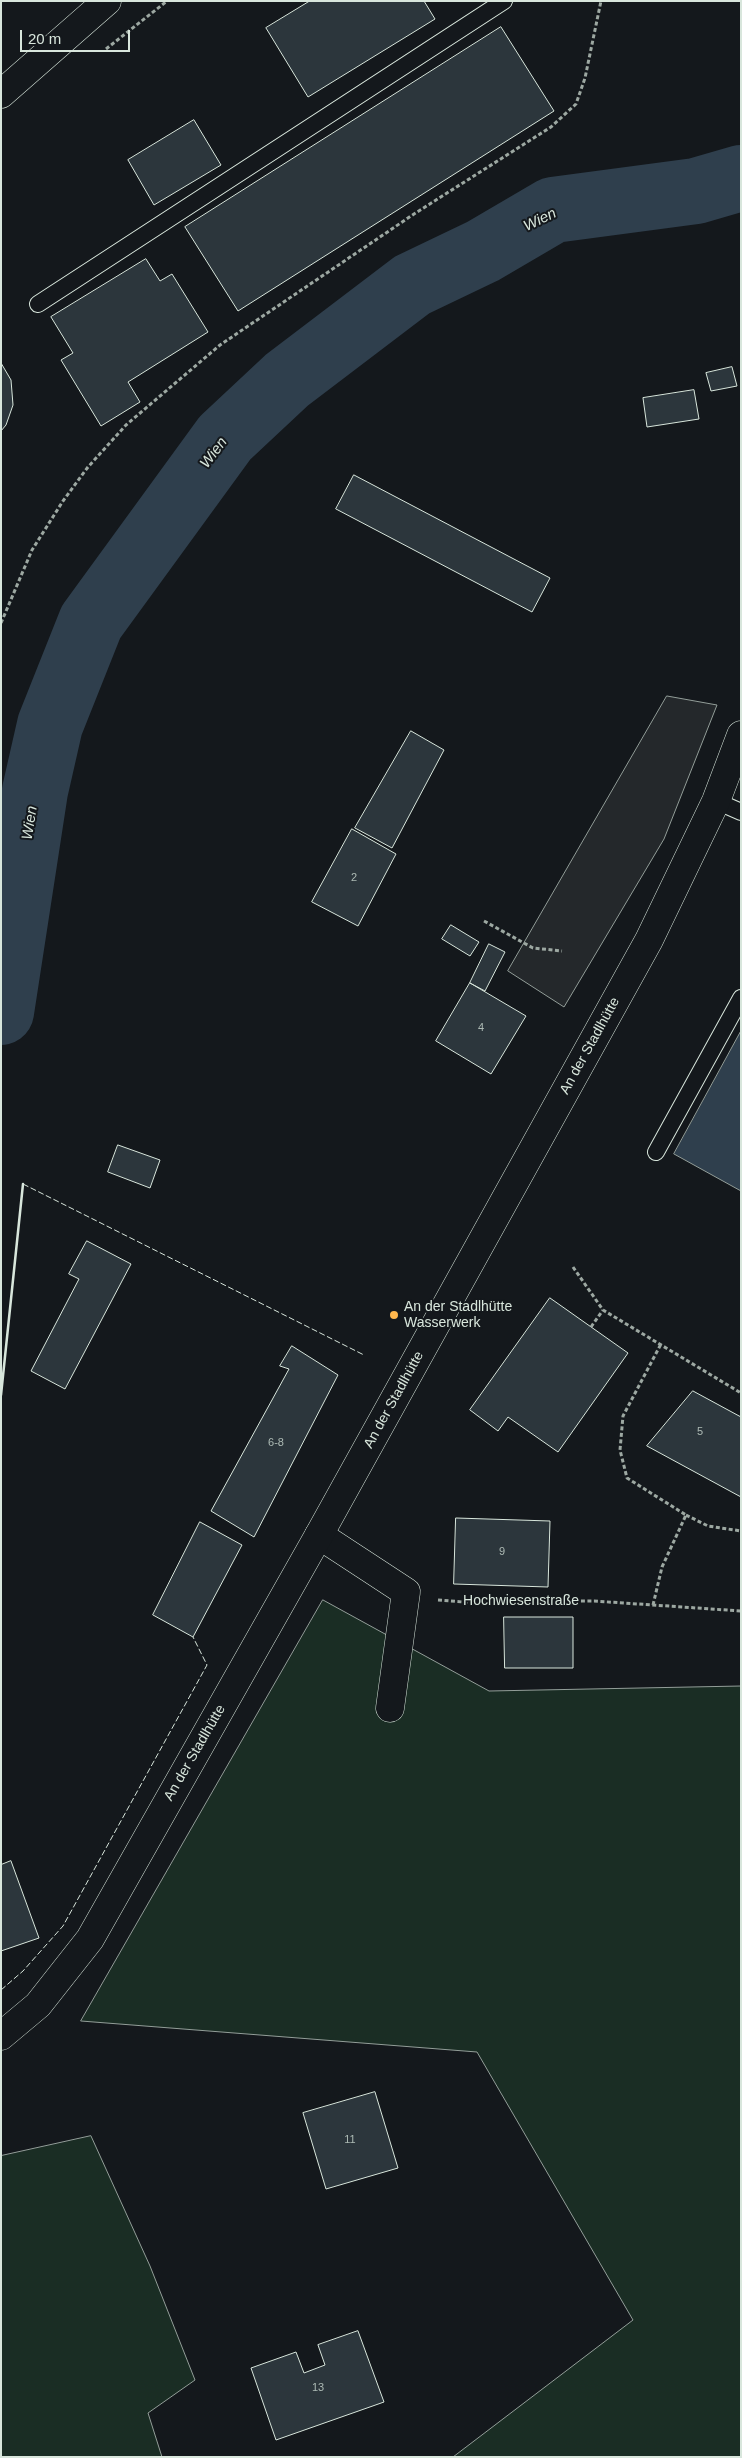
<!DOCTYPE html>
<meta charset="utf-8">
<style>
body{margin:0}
#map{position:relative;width:742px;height:2458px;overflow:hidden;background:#14181c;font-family:Helvetica,sans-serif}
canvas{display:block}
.frame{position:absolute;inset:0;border:2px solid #d8e6dc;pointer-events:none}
.scale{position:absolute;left:20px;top:30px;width:110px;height:22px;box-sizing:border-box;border:2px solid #d8e6dc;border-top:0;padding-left:6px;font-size:15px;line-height:18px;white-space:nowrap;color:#d8e6dc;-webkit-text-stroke:4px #14181c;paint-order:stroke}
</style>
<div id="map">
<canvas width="742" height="2458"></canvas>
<div class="frame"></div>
<div class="scale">20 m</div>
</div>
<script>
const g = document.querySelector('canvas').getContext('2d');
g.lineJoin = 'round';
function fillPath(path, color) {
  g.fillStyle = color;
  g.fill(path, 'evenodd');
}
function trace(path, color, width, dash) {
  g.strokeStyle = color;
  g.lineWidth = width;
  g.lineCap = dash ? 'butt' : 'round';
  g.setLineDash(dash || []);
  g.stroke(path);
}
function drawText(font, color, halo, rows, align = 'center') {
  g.font = font + ' Helvetica,sans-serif';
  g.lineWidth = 4;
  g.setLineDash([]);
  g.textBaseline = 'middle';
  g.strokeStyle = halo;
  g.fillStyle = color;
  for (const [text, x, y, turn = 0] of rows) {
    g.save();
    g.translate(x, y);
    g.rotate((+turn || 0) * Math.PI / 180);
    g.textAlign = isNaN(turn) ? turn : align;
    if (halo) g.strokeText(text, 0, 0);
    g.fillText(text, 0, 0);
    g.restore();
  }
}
const green = new Path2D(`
 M323,1600L489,1691L741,1686V2457H453L633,2320L477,2052L81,2021Z
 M91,2136L150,2266L195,2380L148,2413L162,2457H1V2156Z`);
fillPath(green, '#1a2d24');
trace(green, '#939e99', 1);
const parking = new Path2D(`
 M667,696L717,705L664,839L564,1007L508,971Z`);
fillPath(parking, '#24282b');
trace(parking, '#939e99', 1);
const water = new Path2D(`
 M741,1031V1191L674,1154Z`);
fillPath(water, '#2f3f4d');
trace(water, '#939e99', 1);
trace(new Path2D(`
 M1,1012L35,791L50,725L91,622L225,438L287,380L412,285L483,251L553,210L696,191L741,178`), '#2f3f4d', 66);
const building = new Path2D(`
 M310,1H424L435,19L308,97L266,28Z
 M501,27L554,111L238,311L185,227Z
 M194,120L221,165L154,205L128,160Z
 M146,259L160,281L172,274L208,332L128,382L140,402L101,426L61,360L73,353L51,317Z
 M1,363L11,380L13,405L6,425L1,431Z
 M732,367L737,386L711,391L706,373Z
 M694,390L699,419L647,427L643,398Z
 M354,475L550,578L532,612L336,509Z
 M411,731L444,750L392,848L355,828Z
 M352,829L396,854L358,926L312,902Z
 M451,925L479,942L470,956L442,939Z
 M489,944L505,952L485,991L470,983Z
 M470,983L526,1016L491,1074L436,1041Z
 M118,1145L160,1160L150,1188L108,1172Z
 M87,1241L131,1264L65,1389L31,1371L79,1279L69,1274Z
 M550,1298L628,1353L558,1452L508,1417L498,1431L470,1410Z
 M292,1346L338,1375L254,1537L211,1511L289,1369L280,1366Z
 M693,1391L741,1417V1497L647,1446Z
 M456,1518L550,1521L548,1587L454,1584Z
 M200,1522L242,1545L193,1637L153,1615Z
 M504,1617H573V1668H505Z
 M11,1861L39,1938L1,1951V1865Z
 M375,2092L398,2168L326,2189L303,2113Z
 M358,2331L384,2402L276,2440L251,2368L296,2352L304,2373L325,2365L318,2345Z`);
fillPath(building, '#2c363c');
trace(building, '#d8e6dc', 1);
const lane = new Path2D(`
 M38,304L504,1
 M716,801L741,812
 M656,1152L741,998`);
const street = new Path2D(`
 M319,1535L406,1592L390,1708`);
const primary = new Path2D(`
 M1,94L107,1
 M1,2036L38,2005L90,1939L319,1535L649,940L716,801L741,735`);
trace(lane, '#d8e6dc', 18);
trace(street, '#d8e6dc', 29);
trace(primary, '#d8e6dc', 29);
trace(new Path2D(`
 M106,49L167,1
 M1,623L32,550L63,501L88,467L126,425L220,345L414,214L551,127L576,104L585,78L601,1
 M484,921L533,948L562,951
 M573,1267L603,1310L741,1393
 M591,1327L603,1310
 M686,1515L708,1526L741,1531
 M438,1600L463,1602L594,1601L741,1611
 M653,1605L662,1567L686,1515L627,1478L620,1450L623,1416L661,1344`), '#9da8a2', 3, [4, 2.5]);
trace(lane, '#14181c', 16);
trace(street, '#14181c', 28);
trace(primary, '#14181c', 28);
trace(new Path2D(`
 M23,1184L364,1355
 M1,1990L23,1971L63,1926L207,1665L193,1637`), '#d8e6dc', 1, [6, 2.5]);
trace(new Path2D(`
 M1,1395L23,1184`), '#d8e6dc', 2.5);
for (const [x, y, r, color] of [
 [394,1315,5,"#ffb74d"]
]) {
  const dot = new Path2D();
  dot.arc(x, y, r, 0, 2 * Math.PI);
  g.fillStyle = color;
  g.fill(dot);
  trace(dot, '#14181c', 2);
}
drawText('11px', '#adbab4', null, [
 ["2",354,878],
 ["4",481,1028],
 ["5",700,1432],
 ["6-8",276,1443],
 ["9",502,1552],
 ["11",350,2140],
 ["13",318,2388]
]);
drawText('14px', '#d8e6dc', '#14181c', [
 ["An der Stadlhütte",590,1046,-61],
 ["An der Stadlhütte",394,1400,-61],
 ["Hochwiesenstraße",521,1601],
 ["An der Stadlhütte",195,1753,-60]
]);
drawText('14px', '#d8e6dc', '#14181c', [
 ["An der Stadlhütte",404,1307],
 ["Wasserwerk",404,1323]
], 'left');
drawText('italic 15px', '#d8e6dc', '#14181c', [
 ["Wien",540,220,-26],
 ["Wien",214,453,-53],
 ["Wien",30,823,-81]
]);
</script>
